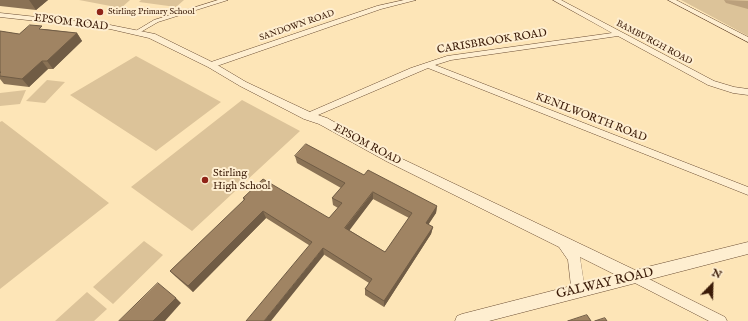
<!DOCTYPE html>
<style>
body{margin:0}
#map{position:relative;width:748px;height:321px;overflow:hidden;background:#fde5b7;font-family:"IM FELL English",serif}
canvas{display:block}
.north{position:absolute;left:692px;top:265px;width:40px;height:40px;-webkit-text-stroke:3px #feeed0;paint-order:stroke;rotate:23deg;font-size:11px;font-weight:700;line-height:16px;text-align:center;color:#3b1b08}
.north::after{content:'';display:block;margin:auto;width:14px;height:18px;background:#3b1b08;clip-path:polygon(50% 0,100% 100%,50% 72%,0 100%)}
</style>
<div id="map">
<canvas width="748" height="321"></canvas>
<div class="north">N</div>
</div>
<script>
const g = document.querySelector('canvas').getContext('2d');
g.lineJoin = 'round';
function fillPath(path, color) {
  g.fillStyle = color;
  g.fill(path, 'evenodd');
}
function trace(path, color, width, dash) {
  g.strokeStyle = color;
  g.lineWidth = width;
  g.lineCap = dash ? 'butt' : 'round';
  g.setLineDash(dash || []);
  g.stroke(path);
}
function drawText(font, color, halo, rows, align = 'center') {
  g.font = font + ' "IM FELL English",serif';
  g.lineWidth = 4;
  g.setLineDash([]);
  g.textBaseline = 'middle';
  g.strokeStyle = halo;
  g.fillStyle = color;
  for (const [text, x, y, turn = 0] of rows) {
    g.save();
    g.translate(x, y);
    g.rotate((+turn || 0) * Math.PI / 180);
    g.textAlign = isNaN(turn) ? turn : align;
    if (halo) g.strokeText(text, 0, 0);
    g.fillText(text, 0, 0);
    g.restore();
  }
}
fillPath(new Path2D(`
 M79,0H130L121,8Z
 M141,0H184L176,7L139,2Z
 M681,0H748V36Z
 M136,56L221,102L156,151L70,95Z
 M47,80L65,82L45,103L26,101Z
 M26,90L20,104L0,106V93Z
 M242,100L300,131L192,231L131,187Z
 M2,121L109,203L0,289V122Z
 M144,241L163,255L113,304L93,287Z
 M87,292L107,309L94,321H55Z`), '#dcc399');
fillPath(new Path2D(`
 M724,0L748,1V9L726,3Z`), '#bba07c');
const minor = new Path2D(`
 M218,0H228L158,22L139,33H135L134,32L154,20Z
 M404,0H416L381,9L214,67H211L207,65L208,63L377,6Z
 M553,0H561L714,81L734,87L748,89V95L733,93L708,85L618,36L451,60L435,65L748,187V195L428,68L311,118H305L304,116L305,114L411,68L447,56L612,33Z
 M668,0H676L748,37V42Z
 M635,272L725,317L727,321H709L631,281L629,277L631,273Z`);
const tertiary = new Path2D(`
 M0,13L110,25L155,34L214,63L246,82L312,113L327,118L394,155L635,270L748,242V254L489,321H455L457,316L462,314L571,286L568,260L559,247L386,161L319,124L304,119L240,86L208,67L149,38L110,29L0,17ZM580,257L616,275L584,283Z`);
trace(minor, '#6c4e34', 1);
trace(tertiary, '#6c4e34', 1);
fillPath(minor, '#feeed0');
fillPath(tertiary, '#feeed0');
fillPath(new Path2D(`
 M0,0H48L36,10L0,6Z
 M44,29L77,33L82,41L53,69H48L29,87L4,84L0,79V31L19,34Z
 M295,156L364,175L437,206L436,213L428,224L433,227L431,234L384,307L365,295V289L369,283L266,218L193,292L176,277L170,271L244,201L243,198L329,218L338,208L333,205L332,198L341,188L297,163ZM373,199L409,218L385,252L349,230Z`), '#8a7255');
fillPath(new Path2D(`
 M29,0H48L36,10Z
 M77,33L82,41L53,69L47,61Z
 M42,61L48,69L29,87L22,79Z
 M373,192V199L346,235L345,228Z
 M437,206L436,213L425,230L426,223Z
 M263,211L266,218L193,292L188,286Z
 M433,227L431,234L384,307V301Z
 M323,248L324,255L271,321H264Z
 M176,298L181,303L165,321H153Z`), '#705c45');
const building = new Path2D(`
 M30,25L42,26L39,29L77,33L47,61H42L22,79L0,76V73L1,72H0V31L19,34Z
 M306,144L364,175L368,170L437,206L426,223L433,227L384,301L365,289L372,279L323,248L264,321H246L312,242L263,211L188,286L170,271L245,199L243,198L263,179L329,218L342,203L332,198L345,183L295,156ZM373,192L412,213L385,252L345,228Z
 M158,283L176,298L153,321H119Z
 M587,315L591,321H568Z
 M605,318L607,321H595Z`);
fillPath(building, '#a08463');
trace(building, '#705c45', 1);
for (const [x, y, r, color] of [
 [100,12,4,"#8f2418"],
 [205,180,4,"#8f2418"]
]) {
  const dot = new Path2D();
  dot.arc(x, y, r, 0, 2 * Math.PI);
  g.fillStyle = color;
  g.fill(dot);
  trace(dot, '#feeed0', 1.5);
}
drawText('9px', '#3b1b08', '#feeed0', [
 ["Stirling Primary School",108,12]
], 'left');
drawText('9px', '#3b1b08', '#feeed0', [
 ["SANDOWN ROAD",297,26,-19],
 ["BAMBURGH ROAD",654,43,28]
]);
drawText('11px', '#3b1b08', '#feeed0', [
 ["EPSOM ROAD",71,23,7],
 ["CARISBROOK ROAD",492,42,-9],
 ["KENILWORTH ROAD",591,118,21],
 ["EPSOM ROAD",367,145,28]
]);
drawText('11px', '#3b1b08', '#feeed0', [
 ["Stirling",213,174],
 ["High School",213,187]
], 'left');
drawText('13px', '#3b1b08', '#feeed0', [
 ["GALWAY ROAD",605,284,-13]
]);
</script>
